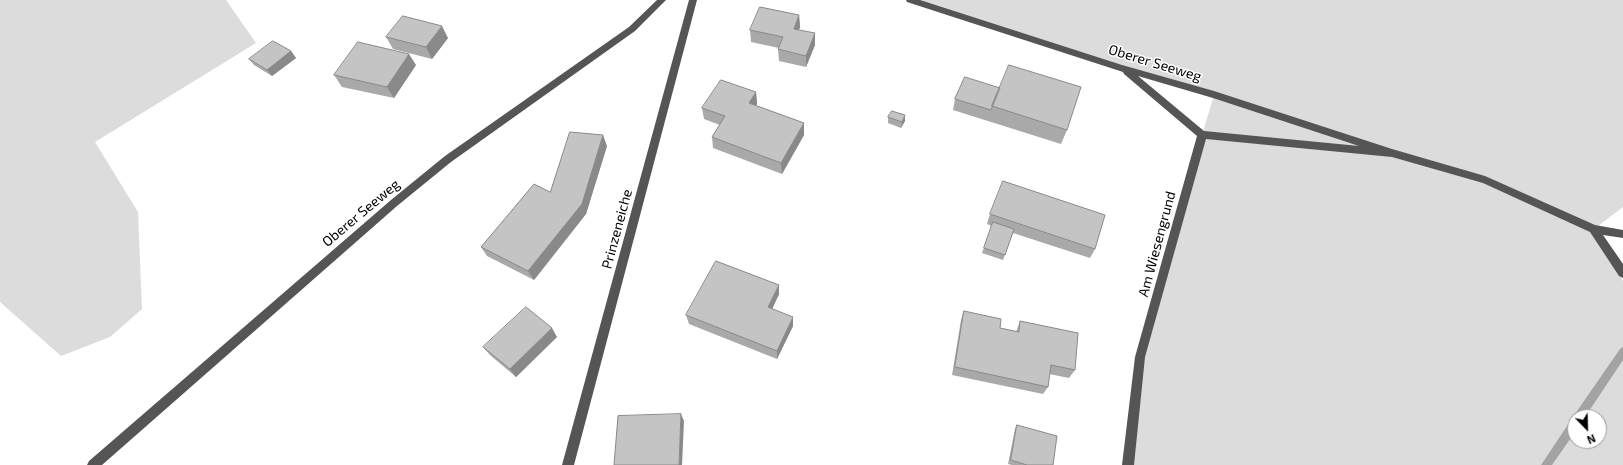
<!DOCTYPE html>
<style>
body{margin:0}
#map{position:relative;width:1623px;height:465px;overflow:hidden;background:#fff;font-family:"Exo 2",sans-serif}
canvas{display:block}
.north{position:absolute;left:1567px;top:409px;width:40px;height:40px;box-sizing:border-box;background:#fff;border:1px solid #999;border-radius:50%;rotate:157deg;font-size:11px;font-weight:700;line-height:16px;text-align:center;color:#000}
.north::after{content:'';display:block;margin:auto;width:14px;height:18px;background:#000;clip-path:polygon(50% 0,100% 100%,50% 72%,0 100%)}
</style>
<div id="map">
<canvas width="1623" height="465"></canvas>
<div class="north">N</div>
</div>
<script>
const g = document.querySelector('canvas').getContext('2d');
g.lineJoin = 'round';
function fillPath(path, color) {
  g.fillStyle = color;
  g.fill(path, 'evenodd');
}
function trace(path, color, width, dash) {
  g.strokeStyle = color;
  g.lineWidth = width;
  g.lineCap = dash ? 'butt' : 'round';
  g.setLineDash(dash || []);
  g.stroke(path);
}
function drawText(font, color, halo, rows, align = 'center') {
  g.font = font + ' "Exo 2",sans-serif';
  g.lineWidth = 3;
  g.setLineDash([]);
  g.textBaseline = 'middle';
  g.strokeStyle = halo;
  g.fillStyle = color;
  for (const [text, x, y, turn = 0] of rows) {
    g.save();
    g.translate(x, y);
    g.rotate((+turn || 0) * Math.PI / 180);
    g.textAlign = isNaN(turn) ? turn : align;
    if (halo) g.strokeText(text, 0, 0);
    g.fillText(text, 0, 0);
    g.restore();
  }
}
fillPath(new Path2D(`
 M0,0H226L256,43L95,142L138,212L142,309L110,337L61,356L0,302Z
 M910,0H1623V207L1594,229L1623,281V465H1128L1140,357L1202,135L1214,95ZM1575,417H1599V441H1575Z`), '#dcdcdc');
fillPath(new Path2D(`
 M1623,347V360L1585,417H1575V432L1552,465H1541L1571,420L1574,418L1575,414L1620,349Z`), '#a3a3a3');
fillPath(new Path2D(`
 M657,0H666L635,31L451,162L397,206L102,465H87L89,461L391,200L445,156L629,27Z
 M689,0H697L574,465H562Z
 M906,0H920L1122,65L1214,91L1392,149L1485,176L1595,225L1623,230V238L1603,235L1623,264V278L1619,276L1590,232L1483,183L1392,157L1206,139L1145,357L1134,465H1122L1135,357L1197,136L1124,74L1123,72L907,2ZM1138,76L1213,98L1359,146L1204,131Z`), '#555');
fillPath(new Path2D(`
 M799,15L800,27L799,30L815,45L806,67L779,61L778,49L779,48L751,42L750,30Z
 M386,37L448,38L432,59L393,49Z
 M291,51L296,58L272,76L254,65L249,59Z
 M416,65L394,98L342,87L334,75Z
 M965,77L1067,130L1061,144L953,110L955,99Z
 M756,92L757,104L756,106L804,123V135L782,174L713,148L712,137L720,125L704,119L702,108Z
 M888,117L905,121L901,128L888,123Z
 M607,146L586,214L534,280L487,256L481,247L550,192Z
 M990,214L1095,249L1090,258L1013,233L1003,260L982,253L992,226L987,224Z
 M779,285V294L772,309L793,326L777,359L689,324L686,315Z
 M964,311L1000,328L1016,332L1020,321L1075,370L1069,378L1049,374L1048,387L1043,394L952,375L961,320Z
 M557,337L516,377L490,355L483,347Z
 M1017,425L1053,465H1012L1008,464L1015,429Z`), '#a9a9a9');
fillPath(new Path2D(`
 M799,15L800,27L794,41V29Z
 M442,26L448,38L432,59L426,47Z
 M815,33V45L806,67V56Z
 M291,51L296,58L272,76L267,70Z
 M409,54L416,65L394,98L387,87Z
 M756,92L757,104L750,115L749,103Z
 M905,115V121L901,128L902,122Z
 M804,123V135L782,174L781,163Z
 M603,135L607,146L586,214L534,280L528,271Z
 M779,285V294L769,316L768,307Z
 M793,317V326L777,359V351Z
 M552,328L557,337L516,377L510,369Z
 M681,414L684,421L682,465H679Z`), '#898989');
const building = new Path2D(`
 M760,7L799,15L794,29L815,33L806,56L778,49L783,37L750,30Z
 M403,16L442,26L426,47L386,37Z
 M273,41L291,51L267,70L249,59Z
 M358,42L409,54L387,87L334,75Z
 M1009,65L1081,87L1067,130L992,106Z
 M965,77L1000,88L991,110L955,99Z
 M721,80L756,92L749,103L804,123L781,163L712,137L725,116L702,108Z
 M892,111L905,115L902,122L888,117Z
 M570,132L603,135L582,204L528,271L481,247L534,184L550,192Z
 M1003,181L1105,215L1095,249L990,214Z
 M993,222L1014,229L1005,255L984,248Z
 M716,261L779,285L768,307L793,317L777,351L686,315Z
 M526,307L552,328L510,369L483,347Z
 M964,311L1001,319L1000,328L1019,332L1020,321L1078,333L1075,370L1051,365L1048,387L955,367Z
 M681,414L679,465H614L618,416Z
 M1017,425L1057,436L1053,465H1027L1011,460Z`);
fillPath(building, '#c4c4c4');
trace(building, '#898989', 1);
drawText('14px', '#000', '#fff', [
 ["Oberer Seeweg",1155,63,17],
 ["Oberer Seeweg",361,213,-40],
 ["Prinzeneiche",617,229,-75],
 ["Am Wiesengrund",1157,244,-75]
]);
</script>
